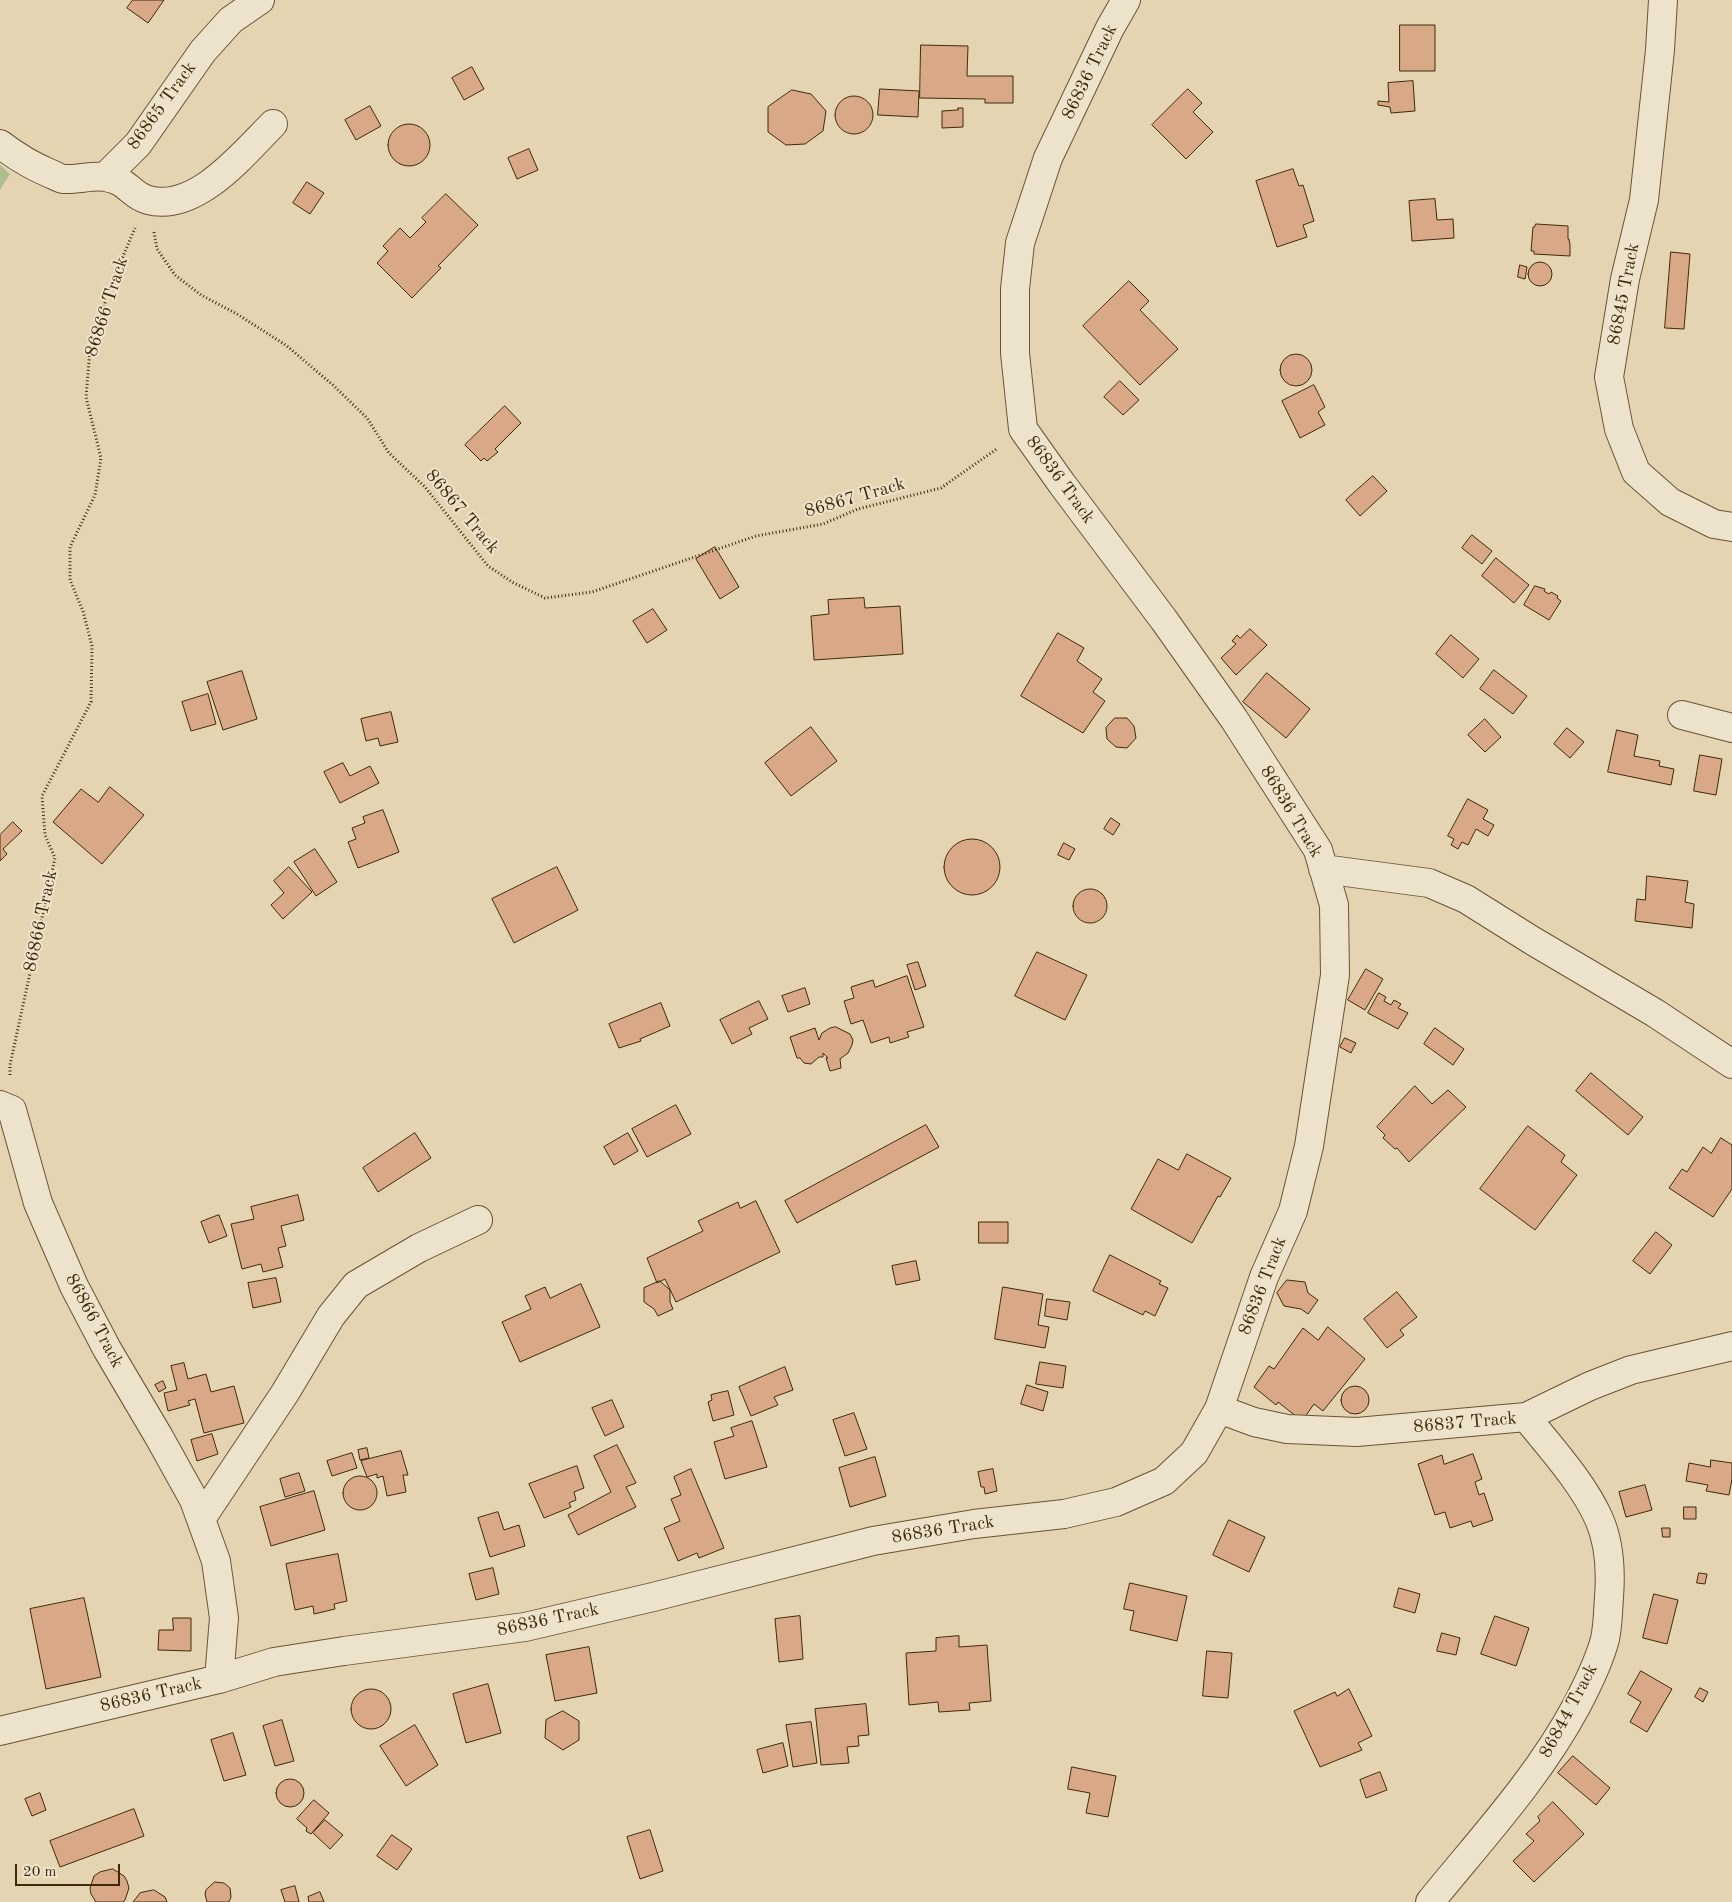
<!DOCTYPE html>
<style>
body{margin:0}
#map{position:relative;width:1732px;height:1902px;overflow:hidden;background:#e4d4b2;font-family:"Old Standard TT",serif}
canvas{display:block}
.scale{position:absolute;left:15px;top:1864px;width:105px;height:22px;box-sizing:border-box;border:2px solid #3f2a08;border-top:0;padding-left:6px;font-size:15px;line-height:18px;white-space:nowrap;color:#3f2a08;-webkit-text-stroke:4px #ede3cd;paint-order:stroke}
</style>
<div id="map">
<canvas width="1732" height="1902"></canvas>
<div class="scale">20 m</div>
</div>
<script>
const g = document.querySelector('canvas').getContext('2d');
g.lineJoin = 'round';
function fillPath(path, color) {
  g.fillStyle = color;
  g.fill(path, 'evenodd');
}
function trace(path, color, width, dash) {
  g.strokeStyle = color;
  g.lineWidth = width;
  g.lineCap = dash ? 'butt' : 'round';
  g.setLineDash(dash || []);
  g.stroke(path);
}
function drawText(font, color, halo, rows, align = 'center') {
  g.font = font + ' "Old Standard TT",serif';
  g.lineWidth = 4;
  g.setLineDash([]);
  g.textBaseline = 'middle';
  g.strokeStyle = halo;
  g.fillStyle = color;
  for (const [text, x, y, turn = 0] of rows) {
    g.save();
    g.translate(x, y);
    g.rotate((+turn || 0) * Math.PI / 180);
    g.textAlign = isNaN(turn) ? turn : align;
    if (halo) g.strokeText(text, 0, 0);
    g.fillText(text, 0, 0);
    g.restore();
  }
}
fillPath(new Path2D(`
 M0,165L10,174L0,190Z`), '#afbe90');
const building = new Path2D(`
 M133,0H164L148,23L127,8Z
 M1400,25H1435V71H1400Z
 M921,45L968,46L967,76H1013V103H985V99L920,98Z
 M472,67L484,89L464,100L452,78Z
 M1413,81L1415,111L1391,113L1390,107L1378,105V101L1389,102L1388,83Z
 M880,89L919,91L918,117L878,115Z
 M1188,89L1202,103L1193,112L1213,132L1186,159L1152,125Z
 M792,90L811,94L826,111L823,131L805,144L786,145L768,132V107Z
 M835 115a19 19 0 1 1 38 0a19 19 0 1 1-38 0Z
 M370,106L381,126L356,140L345,120Z
 M958,108H963V127L942,128V111L958,110Z
 M388 145a21 21 0 1 1 42 0a21 21 0 1 1-42 0Z
 M529,149L538,170L517,179L508,158Z
 M1293,169L1299,186L1303,185L1314,221L1303,225L1307,237L1277,247L1256,181Z
 M307,182L324,193L310,214L293,203Z
 M446,194L478,225L438,266L441,268L412,298L377,263L388,251L383,246L400,228L410,238L426,222L422,218Z
 M1435,199L1437,220L1453,219L1454,238L1412,241L1409,201Z
 M1536,224L1568,226V239H1569L1570,245V256L1534,254V251H1531L1533,227H1534Z
 M1671,252L1690,254L1684,329L1665,328Z
 M1528 274a12 12 0 1 1 24 0a12 12 0 1 1-24 0Z
 M1520,265L1527,267L1525,279L1518,277Z
 M1129,281L1149,301L1140,310L1178,349L1140,385L1083,326Z
 M1280 370a16 16 0 1 1 32 0a16 16 0 1 1-32 0Z
 M1120,381L1139,400L1123,415L1104,397Z
 M1314,385L1325,407L1318,412L1325,425L1300,438L1282,401Z
 M505,406L521,423L495,449L498,452L487,461L484,458L481,461L465,445Z
 M1373,476L1387,491L1360,516L1346,500Z
 M1472,535L1492,551L1482,564L1462,548Z
 M715,547L739,587L720,599L696,559Z
 M1496,558L1529,585L1514,603L1482,576Z
 M1535,586L1545,589L1544,591L1549,594L1551,592L1558,596L1557,598L1561,601L1549,620L1524,605Z
 M864,598L865,608L900,606L903,654L814,660L811,616L829,614L828,600Z
 M653,609L667,630L647,643L633,621Z
 M1250,629L1267,645L1236,675L1221,658L1236,644L1232,641L1237,635L1240,638Z
 M1058,633L1084,648L1077,661L1102,679L1093,692L1105,701L1083,733L1021,696Z
 M1451,635L1479,659L1463,678L1436,654Z
 M1494,670L1527,696L1513,714L1480,689Z
 M242,671L257,719L223,730L207,682Z
 M1267,673L1310,709L1286,738L1243,702Z
 M208,694L216,724L191,731L182,702Z
 M391,712L398,742L380,746L378,738L366,741L361,719Z
 M1115,718H1127L1134,726L1136,738L1127,748L1116,747L1107,739L1106,728Z
 M1485,719L1501,737L1485,752L1468,735Z
 M811,727L837,761L791,796L765,763Z
 M1567,728L1584,742L1570,758L1554,744Z
 M1617,730L1638,735L1634,756L1660,761L1659,766L1674,769L1671,785L1608,772Z
 M1700,755L1722,759L1716,795L1694,791Z
 M343,763L350,776L370,766L379,783L340,803L324,772Z
 M110,787L144,815L102,864L53,822L81,789L98,802Z
 M1468,799L1488,810L1483,819L1494,825L1488,836L1476,829L1468,845L1462,842L1458,849L1451,845L1454,839L1448,836Z
 M383,810L399,852L358,868L348,842L356,839L352,828L365,823L363,817Z
 M1111,818L1120,824L1113,835L1104,829Z
 M13,822L22,831L3,849L7,854L0,861V835Z
 M944 867a28 28 0 1 1 56 0a28 28 0 1 1-56 0Z
 M1064,843L1075,849L1069,860L1058,855Z
 M315,849L337,882L316,896L294,862Z
 M289,867L312,892L283,919L271,905L284,893L274,881Z
 M557,867L578,910L514,943L492,899Z
 M1647,876L1688,881L1685,902L1694,904L1692,928L1635,921L1637,899L1645,900Z
 M1073 906a17 17 0 1 1 34 0a17 17 0 1 1-34 0Z
 M1037,952L1087,975L1065,1020L1015,996Z
 M918,962L926,986L915,990L907,965Z
 M1366,969L1383,979L1365,1010L1348,1000Z
 M907,976L924,1027L907,1032L909,1037L890,1043L889,1037L871,1043L863,1020L851,1024L844,1001L854,998L851,987L873,980L875,987Z
 M805,988L810,1004L788,1012L782,996Z
 M1379,993L1386,997L1384,1001L1391,1005L1394,1000L1401,1004L1398,1008L1408,1013L1398,1029L1368,1013Z
 M759,1001L768,1019L749,1028L752,1034L732,1044L720,1020Z
 M661,1003L670,1026L640,1039L641,1041L619,1048L609,1024Z
 M836,1027L850,1034L853,1040L852,1045L848,1053L840,1059L841,1068L830,1071L826,1058H828L823,1053V1057H819L811,1064L804,1063L800,1058H797L790,1037L815,1028L819,1040L822,1033L830,1028Z
 M1435,1028L1464,1049L1453,1065L1424,1044Z
 M1345,1038L1356,1043L1351,1053L1340,1047Z
 M1591,1073L1643,1117L1628,1135L1576,1091Z
 M1415,1086L1432,1104L1448,1090L1466,1107L1409,1162L1397,1148L1395,1149L1383,1138L1385,1135L1377,1127Z
 M676,1105L691,1134L647,1157L632,1129Z
 M926,1125L939,1147L797,1223L785,1201Z
 M1528,1126L1565,1155L1561,1162L1577,1175L1535,1230L1480,1189Z
 M415,1133L431,1158L378,1192L363,1168Z
 M628,1133L638,1151L614,1165L604,1147Z
 M1721,1138L1732,1145V1189L1713,1217L1669,1188L1682,1169L1687,1172L1703,1147L1711,1153Z
 M1187,1154L1231,1178L1220,1197L1218,1196L1192,1243L1131,1209L1158,1159L1178,1170Z
 M298,1195L304,1220L281,1226L286,1246L278,1248L283,1267L263,1272L261,1264L242,1269L231,1224L254,1219L251,1207Z
 M756,1201L780,1252L676,1302L665,1279L657,1283L647,1258L703,1231L698,1221L738,1202L740,1208Z
 M219,1215L227,1236L209,1243L201,1222Z
 M979,1222H1008V1243H979Z
 M1656,1232L1672,1245L1650,1274L1633,1261Z
 M1110,1255L1161,1281L1159,1284L1168,1288L1155,1316L1145,1311L1143,1315L1093,1291Z
 M916,1261L920,1280L896,1285L892,1266Z
 M276,1278L281,1302L253,1308L248,1283Z
 M1287,1280L1305,1282L1308,1293L1318,1300L1308,1314L1301,1309L1284,1306L1277,1293Z
 M660,1281L670,1290V1302L673,1309L658,1316L654,1309L644,1302V1288Z
 M581,1284L600,1327L520,1362L502,1322L531,1309L525,1296L545,1287L550,1298Z
 M1003,1287L1043,1294L1038,1325L1049,1327L1045,1348L995,1339Z
 M1397,1292L1417,1317L1400,1330L1404,1335L1387,1348L1364,1319Z
 M1047,1299L1070,1302L1067,1320L1045,1316Z
 M1328,1327L1365,1359L1323,1411L1314,1404L1302,1421L1278,1402L1276,1405L1254,1387L1269,1366L1274,1369L1303,1328L1318,1340Z
 M1040,1362L1066,1366L1063,1388L1036,1384Z
 M184,1363L188,1379L206,1374L211,1392L234,1386L244,1423L204,1433L195,1399L188,1401L190,1405L168,1411L164,1393L177,1390L171,1366Z
 M785,1367L793,1390L774,1397L778,1405L751,1416L739,1387Z
 M163,1381L166,1388L159,1392L155,1385Z
 M1027,1385L1048,1392L1043,1411L1021,1404Z
 M1341 1400a14 14 0 1 1 28 0a14 14 0 1 1-28 0Z
 M728,1391L734,1415L713,1421L708,1402L712,1400L711,1395Z
 M612,1400L624,1427L605,1436L592,1408Z
 M854,1413L867,1449L845,1456L833,1420Z
 M752,1421L767,1467L725,1479L714,1442L734,1436L731,1428Z
 M212,1434L218,1454L197,1461L191,1440Z
 M617,1445L636,1483L626,1487L636,1507L578,1535L568,1515L611,1492L594,1456Z
 M367,1448L369,1458L360,1460L358,1450Z
 M401,1451L408,1475H403L406,1492L387,1496L383,1476L377,1478V1474L367,1477L361,1461Z
 M352,1453L357,1468L332,1476L327,1461Z
 M1473,1454L1482,1479L1475,1482L1479,1495L1484,1493L1493,1520L1473,1527L1471,1521L1450,1528L1445,1512L1435,1515L1418,1464L1442,1455L1444,1464Z
 M875,1457L886,1496L850,1507L839,1468Z
 M1711,1460L1732,1463V1479L1729,1495L1706,1491L1708,1485L1686,1481L1689,1463L1710,1467Z
 M577,1466L584,1488L574,1492L576,1500L569,1503L571,1507L544,1518L529,1484Z
 M691,1469L724,1548L699,1558L697,1553L678,1561L664,1528L680,1521L671,1499L681,1495L674,1477Z
 M993,1469L997,1491L985,1494L984,1487H981L978,1472Z
 M299,1473L305,1491L285,1497L280,1479Z
 M343 1493a17 17 0 1 1 34 0a17 17 0 1 1-34 0Z
 M1645,1485L1652,1510L1626,1517L1619,1492Z
 M314,1491L325,1530L271,1546L260,1507Z
 M1684,1507H1696V1519H1684Z
 M498,1512L504,1530L519,1525L525,1546L490,1557L478,1518Z
 M1229,1520L1265,1537L1249,1572L1213,1555Z
 M1662,1528H1670V1537H1663Z
 M338,1554L347,1601L334,1604L335,1609L314,1614L313,1606L295,1610L286,1564Z
 M493,1568L499,1594L476,1600L469,1574Z
 M1699,1573L1707,1574L1705,1584L1697,1583Z
 M1130,1583L1187,1596L1177,1641L1130,1630L1134,1611L1124,1609Z
 M1399,1588L1420,1594L1415,1613L1394,1607Z
 M1654,1594L1678,1600L1667,1644L1643,1638Z
 M84,1598L101,1677L46,1689L30,1609Z
 M800,1616L803,1659L779,1662L775,1619Z
 M1495,1616L1529,1628L1516,1666L1481,1654Z
 M173,1618H191V1651L158,1650L159,1630H173Z
 M1442,1633L1460,1638L1456,1655L1437,1651Z
 M959,1636V1647L987,1645L991,1701L969,1703L970,1710L939,1712L938,1702L909,1705L906,1653L936,1651V1638Z
 M589,1647L597,1693L555,1701L546,1655Z
 M1207,1651L1232,1653L1228,1698L1203,1696Z
 M1641,1671L1672,1689L1647,1732L1630,1722L1641,1702L1628,1694Z
 M488,1684L501,1733L466,1743L453,1694Z
 M1700,1688L1708,1692L1703,1702L1695,1697Z
 M351 1709a20 20 0 1 1 40 0a20 20 0 1 1-40 0Z
 M1349,1689L1372,1736L1358,1743L1362,1750L1320,1767L1294,1711L1335,1692L1337,1696Z
 M866,1704L869,1735L858,1736L859,1746L847,1747L849,1763L821,1765L815,1709Z
 M563,1711L579,1721V1740L563,1750L545,1738L546,1720Z
 M282,1720L294,1761L275,1766L263,1726Z
 M811,1722L817,1763L793,1767L786,1725Z
 M415,1725L438,1765L406,1786L380,1746Z
 M233,1733L246,1775L224,1781L211,1740Z
 M783,1743L788,1766L763,1773L757,1750Z
 M1573,1756L1610,1788L1596,1805L1558,1773Z
 M1072,1767L1116,1776L1108,1817L1086,1813L1090,1793L1068,1789Z
 M1380,1772L1387,1790L1366,1798L1360,1780Z
 M276 1793a14 14 0 1 1 28 0a14 14 0 1 1-28 0Z
 M40,1793L46,1810L32,1816L25,1799Z
 M314,1800L329,1813L311,1834L306,1831L307,1828L297,1819Z
 M1553,1802L1584,1834L1534,1882L1513,1861L1534,1841L1526,1834L1540,1821L1538,1817Z
 M134,1809L144,1836L60,1867L50,1841Z
 M325,1820L343,1835L330,1849L313,1833Z
 M650,1830L663,1871L640,1879L627,1837Z
 M392,1835L412,1849L397,1870L377,1856Z
 M113,1869L124,1876L127,1881L129,1888L125,1900L123,1902H96L91,1894L90,1888L94,1876L100,1872Z
 M215,1882L224,1883L230,1888L231,1897L229,1902H207L205,1894L206,1890Z
 M295,1886L299,1902H285L281,1890Z
 M154,1890L165,1897L167,1902H133L140,1893Z
 M320,1892L324,1902H309L308,1897Z`);
fillPath(building, '#d9a887');
trace(building, '#3f2a08', 1);
const street = new Path2D(`
 M1663,0L1660,50L1644,200L1625,279L1609,377L1619,429L1636,472L1670,502L1714,524L1732,527
 M0,144C17,157 30,165 49,173C54,175 59,178 63,179C77,180 92,175 105,177C128,180 130,195 148,200C196,213 243,154 273,124
 M105,177L138,144L203,51L231,20L260,0
 M1682,715L1732,728
 M1323,869L1429,883L1466,899L1533,941L1655,1013L1732,1064
 M0,1105L12,1110L38,1203L74,1286L107,1349L159,1437L194,1500L216,1561L224,1618L219,1679
 M1219,1409L1254,1422L1287,1429L1357,1432L1526,1417L1590,1386L1631,1370L1732,1346
 M201,1519L285,1393L331,1316L356,1285L419,1248L478,1220
 M0,1731L219,1679L274,1662L344,1651L525,1627L653,1597L873,1541L974,1524L1064,1514L1116,1502L1164,1481L1194,1453L1219,1409L1264,1277L1293,1211L1309,1146L1335,975L1334,905L1318,850L1234,719L1164,620L1062,484L1023,429L1015,353V289L1020,243L1048,158L1110,28L1126,0
 M1430,1902C1482,1838 1538,1778 1577,1705C1588,1684 1599,1662 1605,1639C1608,1625 1608,1611 1609,1597C1611,1571 1610,1544 1599,1519C1583,1483 1551,1448 1526,1417`);
trace(street, '#685432', 30);
trace(new Path2D(`
 M154,232L157,249L175,275L201,295L237,314L287,346L334,386L367,418L389,453L425,487L488,566L512,582L545,598L592,592L756,536L823,524L858,509L941,488L998,448
 M10,1075V1065L55,858L45,835L42,796L91,702L92,646L83,611L70,580V547L95,495L101,458L86,397L90,350L110,287L135,228`), '#3f2a08', 3, [1, 2.5]);
trace(street, '#ede3cd', 28);
drawText('18px', '#3f2a08', '#ede3cd', [
 ["86836 Track",1090,72,-64],
 ["86865 Track",162,106,-54],
 ["86845 Track",1624,294,-79],
 ["86866 Track",107,307,-72],
 ["86836 Track",1060,480,54],
 ["86867 Track",855,498,-16],
 ["86867 Track",462,512,50],
 ["86836 Track",1291,812,59],
 ["86866 Track",41,921,-78],
 ["86836 Track",1263,1286,-69],
 ["86866 Track",94,1321,62],
 ["86837 Track",1465,1423,-5],
 ["86836 Track",943,1530,-9],
 ["86836 Track",548,1620,-12],
 ["86836 Track",151,1695,-13],
 ["86844 Track",1569,1711,-62]
]);
</script>
